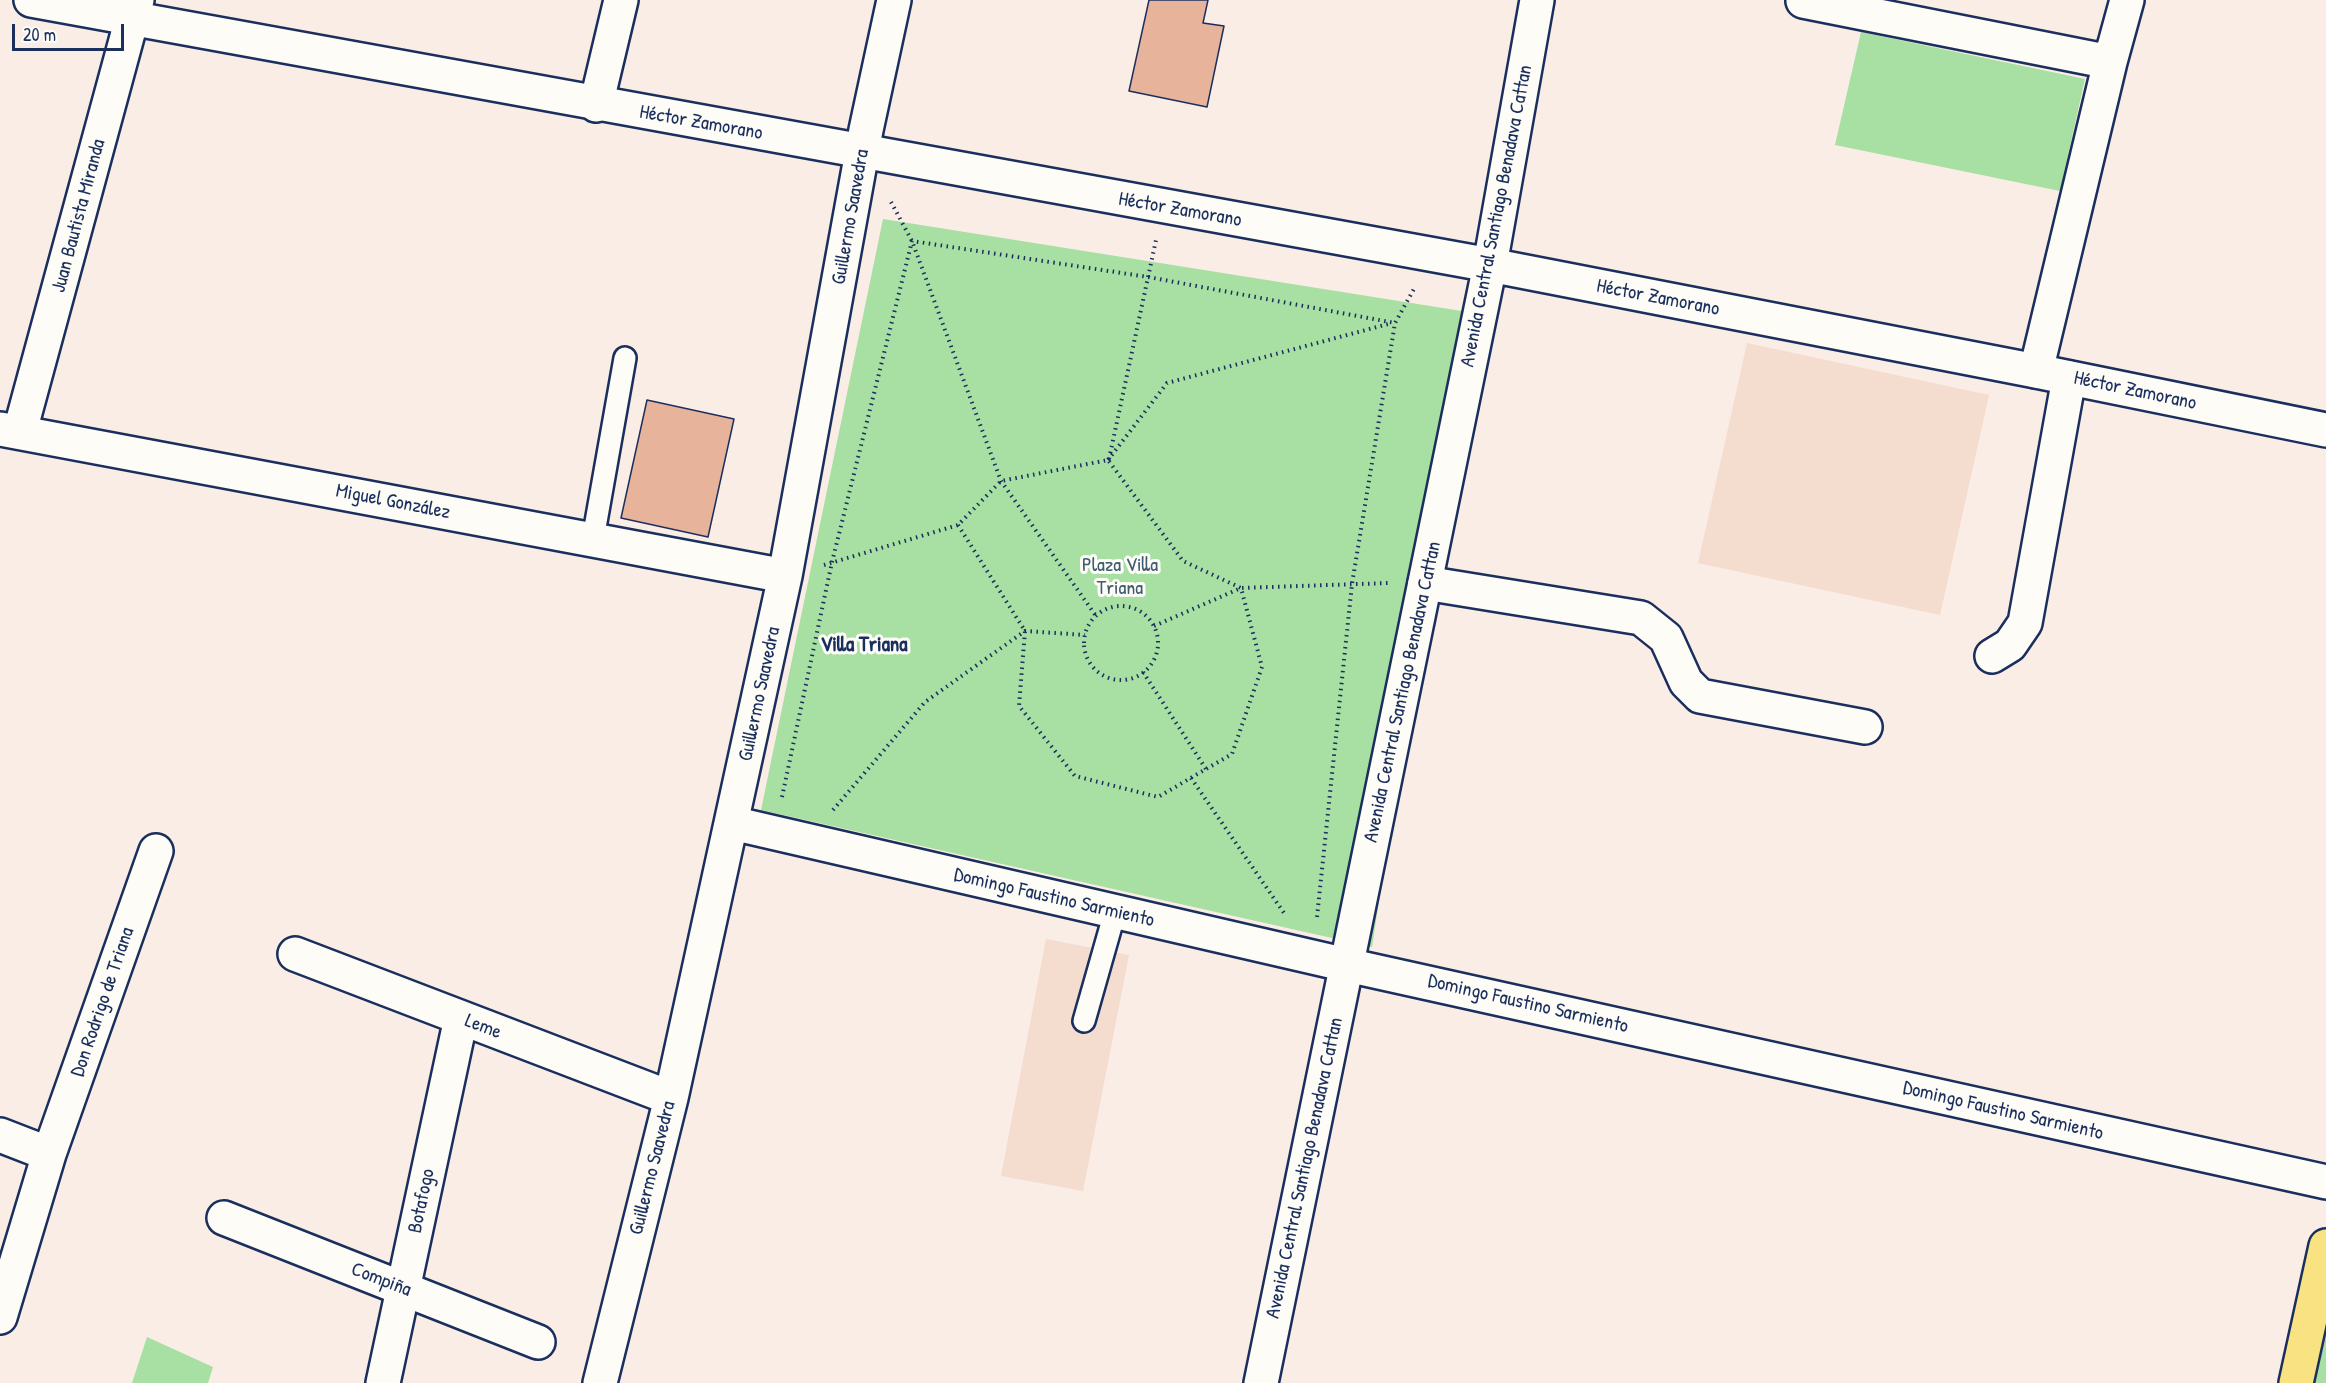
<!DOCTYPE html>
<meta charset="utf-8">
<style>
body{margin:0}
#map{position:relative;width:2326px;height:1383px;overflow:hidden;background:#f9ede5;font-family:"Patrick Hand",sans-serif}
canvas{display:block}
.scale{position:absolute;left:12px;top:24px;width:112px;height:27px;box-sizing:border-box;border:3px solid #1b2f5e;border-top:0;padding-left:8px;font-size:18px;line-height:21px;white-space:nowrap;color:#1b2f5e;-webkit-text-stroke:4px #fdfcf7;paint-order:stroke}
</style>
<div id="map">
<canvas width="2326" height="1383"></canvas>
<div class="scale">20 m</div>
</div>
<script>
const g = document.querySelector('canvas').getContext('2d');
g.lineJoin = 'round';
function fillPath(path, color) {
  g.fillStyle = color;
  g.fill(path, 'evenodd');
}
function trace(path, color, width, dash) {
  g.strokeStyle = color;
  g.lineWidth = width;
  g.lineCap = dash ? 'butt' : 'round';
  g.setLineDash(dash || []);
  g.stroke(path);
}
function drawText(font, color, halo, rows, align = 'center') {
  g.font = font + ' "Patrick Hand",sans-serif';
  g.lineWidth = 6;
  g.setLineDash([]);
  g.textBaseline = 'middle';
  g.strokeStyle = halo;
  g.fillStyle = color;
  for (const [text, x, y, turn = 0] of rows) {
    g.save();
    g.translate(x, y);
    g.rotate((+turn || 0) * Math.PI / 180);
    g.textAlign = isNaN(turn) ? turn : align;
    if (halo) g.strokeText(text, 0, 0);
    g.fillText(text, 0, 0);
    g.restore();
  }
}
fillPath(new Path2D(`
 M1747,343L1989,395L1940,615L1698,563Z
 M1046,939L1129,955L1083,1191L1001,1176Z`), '#f4dccf');
fillPath(new Path2D(`
 M1861,32L2085,79L2060,191L1835,145Z
 M883,219L1468,312L1372,947L761,810Z
 M2326,1322V1383H2313Z
 M147,1337L213,1367L208,1383H132Z`), '#a8dfa3');
const building = new Path2D(`
 M1149,0H1208L1203,23L1224,26L1207,107L1129,91Z
 M647,400L734,419L708,537L621,518Z`);
fillPath(building, '#e8b39b');
trace(building, '#1b2f5e', 1.5);
const lane = new Path2D(`
 M593,539L625,358
 M1084,1021L1115,912`);
const street = new Path2D(`
 M1803,1L2110,62
 M596,105L621,0
 M2036,371L2110,62L2127,0
 M0,429L785,576
 M20,431L137,0
 M1425,583L1641,618L1666,638L1686,682L1700,696L1865,727
 M1992,656L2010,645L2025,623L2069,378
 M732,823L1347,965L2326,1182
 M295,954L671,1098
 M0,1135L49,1154
 M224,1218L538,1342
 M0,1317L49,1154L156,851
 M383,1383L461,1018
 M600,1383L671,1098L785,576L866,130L894,0`);
const secondary = new Path2D(`
 M31,0L1490,265L2036,371L2326,430
 M1261,1383L1490,265L1537,0`);
const primary = new Path2D(`
 M2296,1383L2326,1246`);
trace(lane, '#1b2f5e', 26);
trace(street, '#1b2f5e', 38);
trace(secondary, '#1b2f5e', 38);
trace(primary, '#1b2f5e', 38);
trace(new Path2D(`
 M891,202L912,241L1001,481L1096,616
 M1109,459L1156,240
 M1108,460L1167,383L1392,323
 M958,525L1025,631L1019,706L1075,776L1158,797L1232,754L1262,667L1241,588
 M824,565L958,525L1001,481L1108,460L1183,561L1241,588
 M1084 643a37 37 0 1 1 74 0a37 37 0 1 1-74 0Z
 M1154,626L1241,588L1388,583
 M1143,672L1206,769
 M1191,778L1284,913
 M782,797L832,562L912,241L1148,277L1395,323
 M833,810L925,702L1025,631L1085,635
 M1317,917L1352,584L1395,323L1415,287`), '#1b2f5e', 4, [1.5, 4.5]);
trace(lane, '#fdfcf7', 21);
trace(street, '#fdfcf7', 33);
trace(secondary, '#fdfcf7', 33);
trace(primary, '#f8e281', 33);
drawText('20px', '#1b2f5e', '#fdfcf7', [
 ["Héctor Zamorano",701,123,10],
 ["Héctor Zamorano",1180,210,10],
 ["Juan Bautista Miranda",79,216,-75],
 ["Avenida Central Santiago Benadava Cattan",1497,216,-79],
 ["Guillermo Saavedra",851,217,-80],
 ["Héctor Zamorano",1658,298,11],
 ["Héctor Zamorano",2135,391,12],
 ["Miguel González",393,502,11],
 ["Avenida Central Santiago Benadava Cattan",1403,692,-78],
 ["Guillermo Saavedra",760,694,-78],
 ["Domingo Faustino Sarmiento",1054,898,13],
 ["Don Rodrigo de Triana",103,1002,-71],
 ["Domingo Faustino Sarmiento",1528,1004,13],
 ["Leme",483,1027,21],
 ["Domingo Faustino Sarmiento",2003,1111,13],
 ["Guillermo Saavedra",653,1168,-76],
 ["Avenida Central Santiago Benadava Cattan",1305,1168,-78],
 ["Botafogo",422,1201,-78],
 ["Compiña",381,1280,21]
]);
drawText('20px', '#3e5b6f', '#fdfcf7', [
 ["Plaza Villa",1120,566],
 ["Triana",1120,589]
]);
drawText('bold 21px', '#1b2f5e', '#fdfcf7', [
 ["Villa Triana",864,645]
]);
</script>
